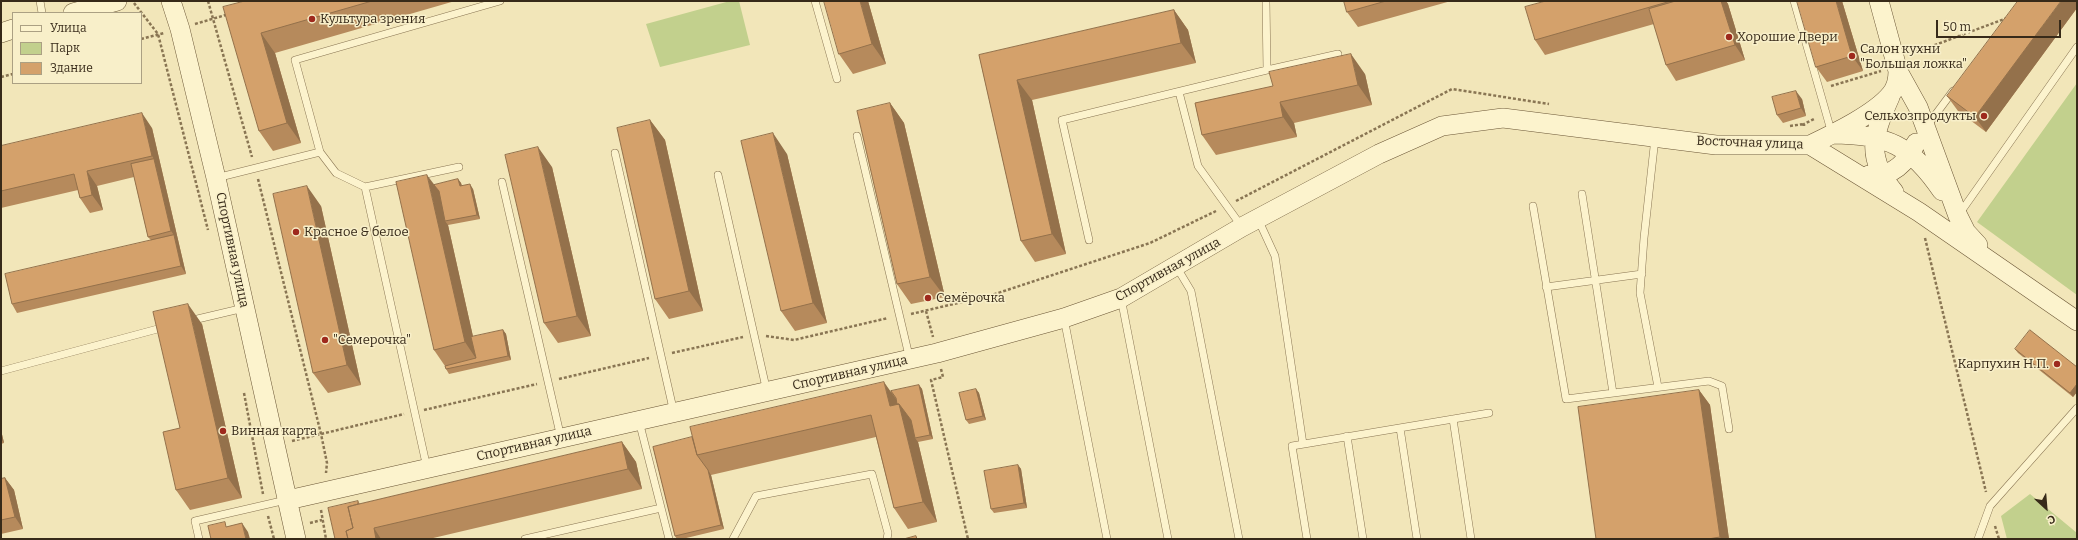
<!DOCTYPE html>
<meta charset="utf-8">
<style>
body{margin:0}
#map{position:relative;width:2078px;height:540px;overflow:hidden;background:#f2e6b9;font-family:Bitter,serif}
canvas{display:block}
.frame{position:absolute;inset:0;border:2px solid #372a19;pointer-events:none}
.legend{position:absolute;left:12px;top:12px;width:130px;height:72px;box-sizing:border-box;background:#f8efc9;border:1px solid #aba083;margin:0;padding:5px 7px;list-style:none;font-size:12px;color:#372a19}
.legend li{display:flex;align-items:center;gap:8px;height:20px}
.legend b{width:20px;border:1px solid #aba083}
.north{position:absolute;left:2026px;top:488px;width:40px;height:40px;-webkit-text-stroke:3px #f8efc9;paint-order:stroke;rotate:154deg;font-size:11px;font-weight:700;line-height:16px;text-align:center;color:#372a19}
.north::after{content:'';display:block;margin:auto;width:14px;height:18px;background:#372a19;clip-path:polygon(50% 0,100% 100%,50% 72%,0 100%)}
.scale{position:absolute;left:1936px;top:20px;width:125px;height:18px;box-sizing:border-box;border:2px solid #372a19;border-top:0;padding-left:5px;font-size:12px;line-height:14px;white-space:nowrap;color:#372a19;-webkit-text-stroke:3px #f8efc9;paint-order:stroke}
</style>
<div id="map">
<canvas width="2078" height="540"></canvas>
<div class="frame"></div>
<ul class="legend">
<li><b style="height:5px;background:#fcf3cd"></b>Улица</li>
<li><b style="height:11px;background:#c2d08d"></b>Парк</li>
<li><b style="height:11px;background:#d4a16b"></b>Здание</li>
</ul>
<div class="north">С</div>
<div class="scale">50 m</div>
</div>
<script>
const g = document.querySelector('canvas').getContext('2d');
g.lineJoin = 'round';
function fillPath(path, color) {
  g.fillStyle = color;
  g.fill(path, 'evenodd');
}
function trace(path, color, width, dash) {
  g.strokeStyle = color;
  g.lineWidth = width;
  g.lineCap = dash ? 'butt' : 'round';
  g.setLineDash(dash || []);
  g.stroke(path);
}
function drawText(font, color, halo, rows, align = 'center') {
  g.font = font + ' Bitter,serif';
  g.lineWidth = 3;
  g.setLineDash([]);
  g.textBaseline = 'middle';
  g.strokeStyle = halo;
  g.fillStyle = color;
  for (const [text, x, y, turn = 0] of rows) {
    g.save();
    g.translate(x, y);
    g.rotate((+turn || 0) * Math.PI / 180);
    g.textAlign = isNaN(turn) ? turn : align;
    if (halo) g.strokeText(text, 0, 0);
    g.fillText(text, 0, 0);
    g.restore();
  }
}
fillPath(new Path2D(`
 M730,1H739L750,45L660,67L646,24Z
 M2077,83V295L1977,222Z
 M2030,494L2077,533V539H2007L2001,516Z`), '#c2d08d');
const lane = new Path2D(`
 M40,1L42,13
 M815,1L837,79
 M1794,1L1832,134
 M1267,70L1338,54
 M1179,92L1198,166L1242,227
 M1927,126L1953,91
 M857,136L910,360
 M1655,138L1644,238L1640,293L1658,387
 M320,152L336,173L365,187L427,468
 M615,153L674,413
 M718,175L767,392
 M216,178L320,152L295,60L500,1
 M502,182L561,438
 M365,187L459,167
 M1582,194L1613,393
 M1533,206L1566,399L1709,381L1722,386L1729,429
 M1960,213L2077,47
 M1258,219L1275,256L1303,444
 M1089,240L1062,120L1267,70L1266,1
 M1176,266L1191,291L1239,539
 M1546,287L1642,274
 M1121,298L1168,539
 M1064,318L1107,539
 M189,321L244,308
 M1,371L165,327
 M1453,419L1471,539
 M639,421L669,539
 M1400,428L1417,539
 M1347,436L1363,539
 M199,539L195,521L286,500
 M525,539L661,508
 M733,539L756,496L872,474L888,533L887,539
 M1307,539L1292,446L1489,413
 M1978,539L1990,506L2077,408`);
const secondary = new Path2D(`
 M171,1L180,29L216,178L296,539
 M73,13L117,1
 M1,33L13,29
 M1898,71L1918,107L1958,216L1966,232L1978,245
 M1890,97C1873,135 1865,157 1894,192
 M1832,134C1887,134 1911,145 1942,191
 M1810,145C1833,134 1875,114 1891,94C1896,88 1898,79 1898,71L1879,1
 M1869,175C1892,178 1907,162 1916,143
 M288,500L937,353L1064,318L1121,298L1242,227L1379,154L1442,126L1503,118L1716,145H1810L1919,212L2077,321`);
trace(lane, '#897553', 8);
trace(secondary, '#6b5636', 20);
trace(new Path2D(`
 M208,1L252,157
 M134,3L158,34L208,230
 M195,24L229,14
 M141,39L164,33
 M1911,54L2007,18
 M1,77L13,74
 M1831,86L1881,71
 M1790,126L1804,124
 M1804,126V124L1814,119
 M258,179L321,434L327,463L326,473
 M1236,201L1452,89L1549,104
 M1925,238L1986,492
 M926,311L933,337
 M911,314L992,295L1150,243L1216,211
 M766,336L794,340L888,318
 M672,353L743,337
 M941,369L943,377L931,380L968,539
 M559,379L649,358
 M244,393L263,494
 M424,410L537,384
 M292,441L404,414
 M321,510L326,539
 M268,516L274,539
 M310,523L322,520
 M1995,526L1999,539`), '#897553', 2.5, [3, 2]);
trace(lane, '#fcf3cd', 7);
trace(secondary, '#fcf3cd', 19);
fillPath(new Path2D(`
 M245,1H455L275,53L301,143L273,151L259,131Z
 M868,1L886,64L853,74L839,54Z
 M1344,1H1451L1358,27L1347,12Z
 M1546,1H1726L1728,4L1745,60L1676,81L1666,65L1654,24L1545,55L1535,40Z
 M1842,1L1863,71L1827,82L1816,67Z
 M2077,1V8L1986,132L1958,111L1947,96Z
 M1174,10L1188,30L1196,63L1032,100L1066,254L1035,262L1021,241L979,55Z
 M1365,74L1372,105L1294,123L1297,137L1216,155L1202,135L1195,103Z
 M1802,99L1806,116L1783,123L1777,115Z
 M890,103L904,123L945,297L911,304L897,284Z
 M650,120L665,140L703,311L669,319L655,299Z
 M152,128L186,274L17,313L12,304L151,240L148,237L134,177L97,186L103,210L90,213L80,198L78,190L1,208V146Z
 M787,154L827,323L795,331L781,311Z
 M552,167L591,336L558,343L544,323Z
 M458,179L461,183L462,186L473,189L480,219L448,225L473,337L503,330L506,334L511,360L449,374L446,369L445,366L434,350V185Z
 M321,206L361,385L328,393L313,373Z
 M202,324L242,498L190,510L176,490L180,428Z
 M2015,349L2077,367V392L2073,397L2018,353Z
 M919,385L922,389L933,439L918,442L937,522L908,529L894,508L876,437L711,475L724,529L682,539H677L675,536L653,447Z
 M976,389L979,393L986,420L969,424L966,420Z
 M1699,390L1710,405L1729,539H1596Z
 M1,430L4,443L1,444Z
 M622,442L636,462L642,489L429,539H335L358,501L360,504Z
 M1018,465L1021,469L1027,508L994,513L991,509Z
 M5,478L14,490L23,529L1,534V479Z`), '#b68a5c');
fillPath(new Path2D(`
 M860,1H868L886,64L872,44Z
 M1721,1H1726L1728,4L1745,60L1735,45Z
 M1836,1H1842L1863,71L1852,56Z
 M2061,1H2077V8L1986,132L1975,117Z
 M1174,10L1188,30L1196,63L1181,43Z
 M261,33L275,53L301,143L287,123Z
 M1351,54L1365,74L1372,105L1358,85Z
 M1017,80L1032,100L1066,254L1052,234Z
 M1796,91L1802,99L1806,116L1801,108Z
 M1280,102L1294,123L1297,137L1283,117Z
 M890,103L904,123L945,297L930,277Z
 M142,113L152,128L186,274L181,266L174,235L171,231L154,159L152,156Z
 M650,120L665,140L703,311L689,291Z
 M773,133L787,154L827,323L813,303Z
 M538,147L552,167L591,336L577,316Z
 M87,171L97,186L103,210L92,195Z
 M427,175L442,195L445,221L448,225L479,363L465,342Z
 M458,179L461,183L463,190L460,186Z
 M470,184L473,189L480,219L477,215Z
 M307,186L321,206L361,385L347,365Z
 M188,304L202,324L242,498L228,478Z
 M503,330L506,334L511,360L508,356Z
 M884,382L898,402L903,421L890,406Z
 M2077,384V392L2073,397L2070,393Z
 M919,385L922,389L933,439L930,435Z
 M976,389L979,393L986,420L983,416Z
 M1699,390L1710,405L1729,539H1721L1720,537Z
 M899,404L914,424L915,438L918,442L937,522L923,502Z
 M1,430L4,443L1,439Z
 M622,442L636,462L642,489L628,469Z
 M1018,465L1021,469L1027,508L1024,503Z
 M708,470L711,475L724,529L721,525Z
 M5,478L14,490L23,529L15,517Z
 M242,523L248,532L250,539H246Z
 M374,528L381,539H376Z`), '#94714b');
const building = new Path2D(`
 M245,1H372L261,33L287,123L259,131L223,7Z
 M824,1H860L872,44L839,54Z
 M1344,1H1386L1347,12Z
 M1546,1H1671L1535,40L1525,7Z
 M1676,1H1721L1735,45L1666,65L1649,9Z
 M1797,1H1836L1852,56L1816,67Z
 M2018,1H2061L1975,117L1947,96Z
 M1174,10L1181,43L1017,80L1052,234L1021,241L979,55Z
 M1351,54L1358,85L1280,102L1283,117L1202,135L1195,103L1273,86L1269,72Z
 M1796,91L1801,108L1777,115L1772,97Z
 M890,103L930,277L897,284L857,111Z
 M142,113L152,156L87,171L92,195L80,198L74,174L1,191V146Z
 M650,120L689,291L655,299L617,128Z
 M773,133L813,303L781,311L741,141Z
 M538,147L577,316L544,323L505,155Z
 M154,159L171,231L148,237L131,164Z
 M427,175L465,342L434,350L396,182Z
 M458,179L460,186L470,184L477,215L445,221L439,191L434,185Z
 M307,186L347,365L313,373L273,194Z
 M174,235L181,266L12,304L5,274Z
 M188,304L228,478L176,490L163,432L180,428L153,312Z
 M503,330L508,356L446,369L445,366L476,358L471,337Z
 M2030,330L2077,367V384L2070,393L2015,349Z
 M884,382L890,406L899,404L923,502L894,508L871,415L697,455L690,427Z
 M919,385L930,435L915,438L911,420L899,404H897L896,398L891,391Z
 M976,389L983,416L966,420L959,393Z
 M1699,390L1720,537L1708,539H1596L1578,407Z
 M692,437L697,455L708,470L721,525L675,536L653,447Z
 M622,442L628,469L374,528L376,539H348L346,531L353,528L348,507Z
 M1018,465L1024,503L991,509L984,471Z
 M5,478L15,517L1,520V479Z
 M358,501V504L348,507L353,528L346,531L348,539H335L328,508Z
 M225,522L226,527L242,523L246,539H211L208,526Z
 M916,536L917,539H904Z`);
fillPath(building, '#d4a16b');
trace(building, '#94714b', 1);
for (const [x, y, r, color] of [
 [312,19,4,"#9e291d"],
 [1729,37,4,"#9e291d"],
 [1852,56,4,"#9e291d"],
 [1984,116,4,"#9e291d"],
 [296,232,4,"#9e291d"],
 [928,298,4,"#9e291d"],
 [325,340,4,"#9e291d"],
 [2057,364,4,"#9e291d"],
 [223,431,4,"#9e291d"]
]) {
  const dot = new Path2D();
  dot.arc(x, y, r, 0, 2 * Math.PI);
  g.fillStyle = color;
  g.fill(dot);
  trace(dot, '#f8efc9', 1.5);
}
drawText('13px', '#372a19', '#f8efc9', [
 ["Культура зрения",320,19],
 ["Хорошие Двери",1737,37],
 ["Салон кухни",1860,49],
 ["\"Большая ложка\"",1860,64],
 ["Сельхозпродукты",1976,116,"right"],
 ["Красное & белое",304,232],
 ["Семёрочка",936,298],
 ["\"Семерочка\"",333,340],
 ["Карпухин Н.П.",2049,364,"right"],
 ["Винная карта",231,431]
], 'left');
drawText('13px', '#372a19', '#f8efc9', [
 ["Восточная улица",1750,143,2],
 ["Спортивная улица",232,250,78],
 ["Спортивная улица",1168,270,-29],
 ["Спортивная улица",850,373,-13],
 ["Спортивная улица",534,444,-13]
]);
</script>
